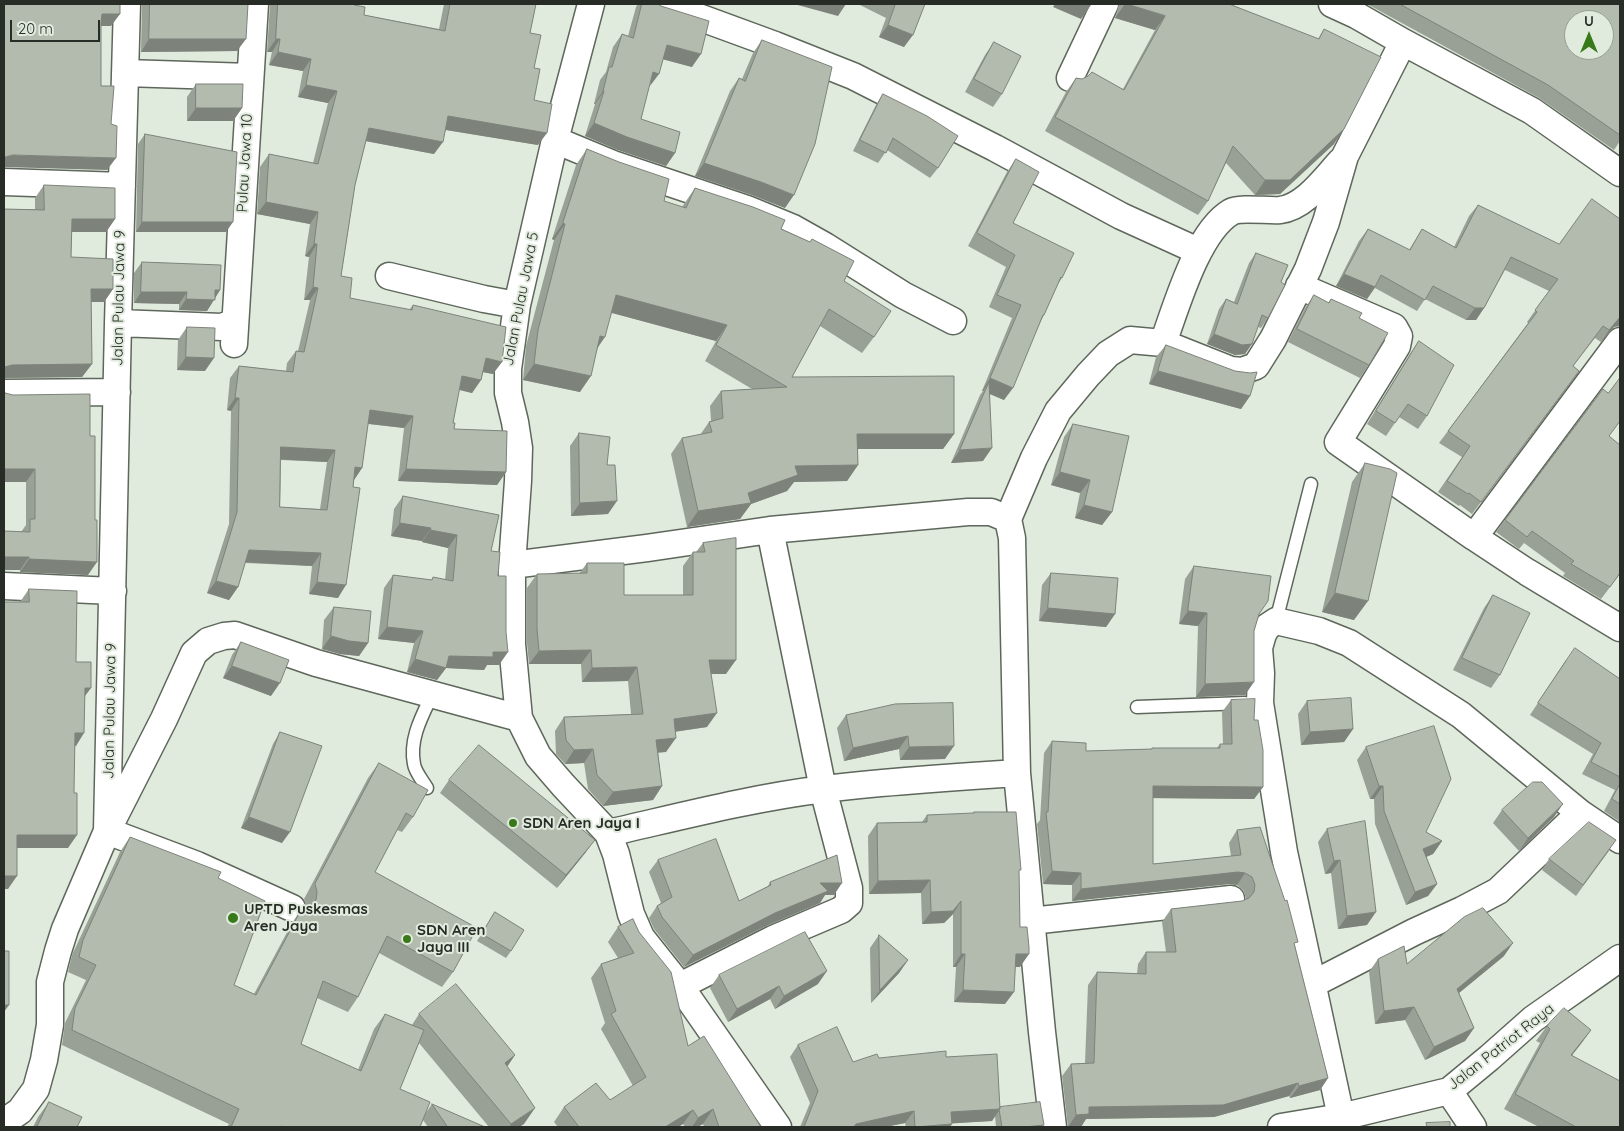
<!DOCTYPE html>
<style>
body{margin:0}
#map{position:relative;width:1624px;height:1131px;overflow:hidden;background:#e1ebdd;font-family:Quicksand,sans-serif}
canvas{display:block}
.frame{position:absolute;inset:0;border:5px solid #282c27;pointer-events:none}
.north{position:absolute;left:1564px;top:10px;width:50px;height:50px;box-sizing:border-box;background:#e1ebdd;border:1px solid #979f94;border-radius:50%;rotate:0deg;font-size:14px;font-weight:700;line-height:20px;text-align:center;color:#282c27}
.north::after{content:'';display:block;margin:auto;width:18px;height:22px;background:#387919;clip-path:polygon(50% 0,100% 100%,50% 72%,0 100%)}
.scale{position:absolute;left:10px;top:20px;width:90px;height:22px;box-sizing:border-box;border:2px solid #282c27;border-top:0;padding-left:6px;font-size:15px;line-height:18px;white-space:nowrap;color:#282c27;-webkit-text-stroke:4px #e1ebdd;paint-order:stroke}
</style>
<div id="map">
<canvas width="1624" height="1131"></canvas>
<div class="frame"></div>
<div class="north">U</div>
<div class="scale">20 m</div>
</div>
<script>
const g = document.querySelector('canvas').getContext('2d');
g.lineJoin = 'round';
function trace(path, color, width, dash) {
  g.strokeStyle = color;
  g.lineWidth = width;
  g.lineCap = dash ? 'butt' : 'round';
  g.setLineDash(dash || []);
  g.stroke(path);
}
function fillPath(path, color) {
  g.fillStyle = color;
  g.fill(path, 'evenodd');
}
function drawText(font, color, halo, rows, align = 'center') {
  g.font = font + ' Quicksand,sans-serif';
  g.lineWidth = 4;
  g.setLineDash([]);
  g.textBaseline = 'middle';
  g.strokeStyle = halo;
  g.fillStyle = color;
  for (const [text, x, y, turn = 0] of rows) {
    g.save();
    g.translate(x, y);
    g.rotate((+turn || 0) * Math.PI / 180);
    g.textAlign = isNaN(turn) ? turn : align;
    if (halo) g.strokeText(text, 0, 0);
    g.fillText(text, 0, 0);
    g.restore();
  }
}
const lane = new Path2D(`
 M1276,621L1311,484
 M1137,707L1245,703
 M427,788C423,781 415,772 414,764C409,739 422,716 432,695`);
const street = new Path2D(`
 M127,4L118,323L107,831L197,865L292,908
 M591,4L555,140L517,305L508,369V393L515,422L519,448L518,481L512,565V644L519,718L538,756L563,785L608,833L616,854L631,914L641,937L680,986L778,1127
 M656,4L685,12L775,45L853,76L995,148L1121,216L1198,251
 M1332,4L1356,15L1403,42L1532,111L1620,173
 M125,73L250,77
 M1070,78L1105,4
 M555,140L613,164L747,209L793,228L825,246L903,295L953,321
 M4,182L122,186
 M389,276L484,299L517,305
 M1299,286L1394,327L1399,336L1397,346L1338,442L1474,537L1527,572L1620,628
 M118,323L222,327L235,322
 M1163,343C1176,308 1197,232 1231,212C1240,207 1268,211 1280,210C1305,207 1325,178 1341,161
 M234,344L255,4
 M4,393L117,392
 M1474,537L1620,341
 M512,565L647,548L770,530L968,512H991L1008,519
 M4,586L113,591
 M608,833C679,817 751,798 824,789C888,781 953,777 1017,773
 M1031,921L1231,899
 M1313,984L1414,932L1462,910L1498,891L1580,813
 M680,986L773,939L841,910L849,903V888L823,789L770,530
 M1449,1091L1473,1127
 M4,1122L20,1111L36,1089L44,1060L50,1025V982L58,951L65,929L107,831L164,719L194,653L208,641L224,636L235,635L316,663L519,718
 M1053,1127L1042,1032L1017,773L1012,538L1008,519L1034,458L1058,411L1088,375L1108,354L1130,340L1163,343L1231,370L1242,371L1256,366L1273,339L1308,269L1326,222L1345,156L1403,42
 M1281,1127L1341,1117L1449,1091L1489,1058L1533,1019L1620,958
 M1341,1127V1117L1284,852L1260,703L1261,673L1259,648L1263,634L1267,627L1276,621L1319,631L1349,643L1461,715L1580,813L1620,840`);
trace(lane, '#5e675b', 15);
trace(street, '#5e675b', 29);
trace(lane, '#fff', 12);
trace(street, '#fff', 26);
fillPath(new Path2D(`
 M142,4H248L237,51L141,52Z
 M270,4H354V5L364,15L439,29L444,4H536L530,33L534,68V100L538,145L446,130L434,154L366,141L355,185L341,276L350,298L409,310L413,305L493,374L483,372L481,380L472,393L459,390L453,423L454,429L506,472L497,485L398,481L404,428L368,424L362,468L354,480L338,598L309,594L312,566L245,563L238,587L229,600L207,593L229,524L231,411L227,410L230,378L239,366L286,371L287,363L296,351H298L310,300H304L309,257L305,256L310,224L257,214L260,167L269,154L313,163L328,103L298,97L303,71L269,65L272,52H267ZM281,460L327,462L320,509L280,507Z
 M638,4H658L692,67L663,59L649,86L641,119L675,153L666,166L618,150L585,136L595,104H594L600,80L606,72L613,47L622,34L628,36L636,7Z
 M858,4H925L904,47L879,37L886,18Z
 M1119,4H1229L1318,39L1324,29L1334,144L1280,194L1255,195L1226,163L1208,201L1198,215L1045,131L1066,92L1076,78L1123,89L1155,30L1115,18Z
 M1367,4H1620V141L1614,150L1539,98Z
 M762,40L785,208L752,195L695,176L730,91L739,78L742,79L753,53Z
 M994,42L1002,94L993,107L965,92L985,55Z
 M196,84L242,108L233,121H187V97Z
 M883,94L938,168L930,178L887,150L878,163L853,151L876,105Z
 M145,134L226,232H136L138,144Z
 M587,149L664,201L682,207L684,204L695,188L810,242L812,239L844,281L874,337L862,353L820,326L792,377L954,434L943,449H858V465L847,481L794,482L787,491L751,504L740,519L687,527L671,454L682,438L700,435L709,422L711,421L710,406L721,391L752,389L705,361L716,341L612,313L580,392L523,380L526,346L554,240L552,239L576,165Z
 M1016,159L1013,223L1062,278L1058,284L1044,315L1041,321L1004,400L990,394L983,461L951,463L980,395L983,391H982L1012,318L989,307L1006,267L968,246L1007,172Z
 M44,185L115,219L106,232H72L71,257L113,289L104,302H91L92,364L82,377L4,378V209H35V198Z
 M1478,205L1614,327L1601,342L1595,338L1573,366L1579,371L1472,514L1460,505L1459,506L1438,492L1462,457L1439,443L1528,323L1527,322L1549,291L1505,270L1484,308L1476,320H1466L1425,299L1417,311L1375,288L1367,299L1336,286L1359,241L1368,229L1409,250L1422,229L1454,247L1469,216Z
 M1256,253L1281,282L1268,318L1261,328L1258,327L1245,354L1235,355L1207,344L1219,309L1226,299L1234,302L1249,263Z
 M142,262L220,290L207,311L179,310V304L134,303V273Z
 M1314,295L1328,303L1331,299L1359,318L1369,365L1360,378L1288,342L1305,308Z
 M187,327L205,371L177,370L178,340Z
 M1419,341L1427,416L1418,429L1399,417L1386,436L1367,424L1410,354Z
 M1166,345L1250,396L1241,409L1149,384L1156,357Z
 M4,391L88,575L20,572V570H4V531L21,532L26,525V482H4Z
 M1608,393L1609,437L1620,445V574L1601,599L1563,576L1565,573L1524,543L1519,549L1496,532L1505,520Z
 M1073,424L1112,512L1102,525L1075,518L1080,493L1051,485L1064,437Z
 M579,433L607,465L608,514L571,516L570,446Z
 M1365,463L1354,620L1322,612L1352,482Z
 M403,496L491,551L498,576L499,665H487L484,670L446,668L437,680L407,672L414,643L378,639L384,588L393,575L431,580L433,577L445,580L448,548L422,542V541L391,536L394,509Z
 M736,538L726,674H711L707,727L675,732L666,752H658L662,786L653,800L603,806L588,789L584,763L565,764L556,754L555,731L564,717L631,714L628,681L582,682L581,664H529L527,643V588L537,574H579L587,563L624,595H683V566L693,552H696L703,543Z
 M1194,566L1259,615L1254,631L1245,695L1196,697L1198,626L1179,624L1185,579Z
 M1051,573L1115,614L1106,627L1039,621L1042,585Z
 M29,589L76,662L85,697L76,746H75L68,848H17L8,889H4V602H20Z
 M1493,595L1500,675L1491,688L1453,670L1484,608Z
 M334,607L368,643L359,656L340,654L322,649L324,620Z
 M241,642L271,696L223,678L232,655Z
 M1566,660L1620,679V822L1604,811L1615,790L1582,774L1593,754L1530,715Z
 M1231,700L1254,720L1263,787L1254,799L1153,798V864L1231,856L1229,843L1237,830L1295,946L1328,1078L1320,1090L1290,1098L1289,1096L1214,1117L1086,1119L1081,1127H1068L1062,1076L1071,1064L1085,1063L1088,985L1097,972L1137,974L1138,964L1146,952H1166L1162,922L1171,909L1242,901L1246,900V898L1243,890L1237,885L1229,884L1072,901V885L1043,884L1037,824L1040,820L1044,753L1052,741L1086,751L1151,749L1152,748H1217L1220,744H1223L1222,712Z
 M1307,701L1353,729L1344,742L1301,745L1298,714Z
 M953,703L945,759L900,760L899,749L844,761L837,728L846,715Z
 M280,732L282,843L241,828L273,744Z
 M1366,747L1426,832L1442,841L1433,854L1426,857L1437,884L1428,896L1406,905L1375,824L1374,799H1370L1357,760Z
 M379,763L413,817L402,832L397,830L375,872L453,972L442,987L379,953L358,997L348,1012L317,998L301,1044L358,1070L374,1029L385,1014L412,1025L419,1014L515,1055L507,1067L524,1124L519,1127H489L419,1043L400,1089L425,1114L432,1104L485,1127H428L423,1120L420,1127H227L229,1124L62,1045L65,1023L86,980L68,972L72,955L120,852L130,837L218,878L234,985L254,994L292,923L302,908L307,907L304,899L368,778Z
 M449,780L586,852L557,888L440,793Z
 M1502,810L1554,817L1519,851L1493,823Z
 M974,812L1019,873L1020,967H1015L1005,1004L954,1002L956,967H953V914L944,923L922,924L921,893L869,894L868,836L877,823L922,822L927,815L973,814Z
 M1327,829L1367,925L1338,929L1331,873L1325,874L1318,842Z
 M1609,851L1576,896L1542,870L1549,859Z
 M658,860L739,901L768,886L770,882L834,895H825L820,903L766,926L684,967L654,929L649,918L657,906L661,903L649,872Z
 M495,912L511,951L506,958L477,941Z
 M633,919L688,1046L761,1127H704L703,1124L697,1127H685L683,1124L678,1127H558L554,1122L564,1107L610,1100L633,1086L601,1029L605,1023L591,978L601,964L618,958L608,942L618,927Z
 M879,935L908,960L899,973L871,1003L870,948Z
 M1504,956L1459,993L1474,1028L1465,1041L1425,1060L1405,1020L1375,1024L1369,972L1378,959L1407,964Z
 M719,975L818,984L775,1009L770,999L728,1022L710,988Z
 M1547,1026L1591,1030L1572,1055L1620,1127H1539L1504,1109L1540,1043L1536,1041Z
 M798,1045L853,1062L879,1058L946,1057L1000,1107L1042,1127H996L995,1116L992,1121L952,1123L950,1127H906L905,1123L885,1127H800L810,1103L790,1057Z
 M49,1102L77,1127H33L38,1117Z`), '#99a196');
fillPath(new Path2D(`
 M794,4H846L838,16Z
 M1055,4H1089L1091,5L1081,19L1053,7Z
 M1125,4H1127L1165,16L1155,30L1115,18Z
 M102,14H120L111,26H93Z
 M888,25L913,35L904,47L879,37Z
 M149,39H246L237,51L141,52Z
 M276,39H280L272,52H267Z
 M667,45L701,54L692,67L658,58Z
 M278,52L311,59L303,71L269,65Z
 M653,72L659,74L650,86Z
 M306,85L337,91L328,103L298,97Z
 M603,91H604L595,104H594Z
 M196,108H242L233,121H187Z
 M448,116L547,133L538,145L440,129Z
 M594,123L675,153L666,166L618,150L585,136Z
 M369,128L443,142L434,154L360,140Z
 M1344,129L1334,144L1280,194L1255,195L1265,180Z
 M13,155L116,158L107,170L4,167V158L5,157Z
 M704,163L761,182L794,195L785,208L752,195L695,176Z
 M266,202L318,212L310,224L257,214Z
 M72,219H115L106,232H63Z
 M142,222H233L226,232H136Z
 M563,223L565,224L554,240L552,239Z
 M314,244H317L309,257L305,256Z
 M1344,274L1375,287L1367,299L1336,286Z
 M313,287L318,288L310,300H304Z
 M91,289H113L104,302H82Z
 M215,290H220L207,311L179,310L186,299Z
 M141,292H187L179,304L134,303Z
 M616,295L727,325L716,341L605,311Z
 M1475,308H1484L1476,320H1466Z
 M1620,317V326L1614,327L1601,342L1609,330Z
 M1214,334L1252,344L1245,354L1235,355L1207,344Z
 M600,336L605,337L594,353Z
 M186,357L214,358L205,371L177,370Z
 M486,358L502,362L493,374L477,371Z
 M92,364L82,377L4,378V369L5,367L12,365Z
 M534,364L591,376L580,392L523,380Z
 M1158,371L1250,396L1241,409L1149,384Z
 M462,376L481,380L472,393L453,388Z
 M990,378L1013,388L1004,400L985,392L989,382L983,391H982Z
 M235,398H239L231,411L227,410Z
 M370,410L413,416L404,428L362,423Z
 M857,434H954L943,449H846Z
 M281,447L335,450L327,462L273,459Z
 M992,448L983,461L951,463L960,450Z
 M858,465L847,481L794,482L787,491L751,504L740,519L687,527L698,511L748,493L795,466Z
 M355,467L362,468L354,480Z
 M4,469H35L26,482H4Z
 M406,469L506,472L497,485L398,481Z
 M1060,472L1090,480L1080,493L1051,485Z
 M617,501L608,514L571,516L580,503Z
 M1084,505L1112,512L1102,525L1075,518Z
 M400,523L431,528L422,541L391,536Z
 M430,530L457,535L448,548L422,542Z
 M249,550L321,553L312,566L240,562Z
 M4,557H29L20,570H4Z
 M29,559L97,562L88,575L20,572Z
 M216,581L238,587L229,600L207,593Z
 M317,582L346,585L338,598L309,594Z
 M1335,593L1368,601L1354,620L1322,612Z
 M1048,608L1115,614L1106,627L1039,621Z
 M1188,611L1207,613L1198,626L1179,624Z
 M387,627L423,631L414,643L378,639Z
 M331,636L368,643L359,656L340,654L322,649Z
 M591,650L581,664H529L539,651Z
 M493,652H508L499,665H487L484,670L446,668L437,680L407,672L415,659L449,656Z
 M709,660H736L726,674H699Z
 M232,666L280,683L271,696L223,678Z
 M637,667L628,681L582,682L592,668Z
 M1254,682L1245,695L1196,697L1205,684Z
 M85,688H91L82,700Z
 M717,713L707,727L664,733L674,719Z
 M1353,729L1344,742L1301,745L1310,732Z
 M75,733H84L76,746H66Z
 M908,736L899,749L844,761L853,748Z
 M676,738L666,752L646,754L656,740Z
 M954,746L945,759L900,760L909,747Z
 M593,749L584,763L565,764L574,750Z
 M662,786L653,800L603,806L613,792Z
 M1153,786L1263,787L1254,799L1144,798Z
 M1379,786H1383L1374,799H1370Z
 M1563,804L1554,817L1519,851L1528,838Z
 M249,817L290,832L282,843L241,828Z
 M17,835H77L68,848H8Z
 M595,840L586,852L557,888L566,875Z
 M1442,841L1433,854L1414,862L1423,849Z
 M1340,860L1331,873L1325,874L1334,861Z
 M1052,871L1081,873L1072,885L1043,884Z
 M1238,872L1245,873L1237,885L1229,884L1072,901L1081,889Z
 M4,876H17L8,889H4Z
 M930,880L921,893L869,894L878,881Z
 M820,883H842L834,895H825L820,903L766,926L684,967L693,955Z
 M1437,884L1428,896L1406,905L1415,892Z
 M961,901L953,914L944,923L922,924L931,912Z
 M1376,912L1367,925L1338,929L1347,916Z
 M1513,943L1504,956L1448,1002L1457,989Z
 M961,954H965L956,967H953Z
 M1016,954H1029L1020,967H1007Z
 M908,960L899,973L871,1003L880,990Z
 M827,971L818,984L775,1009L784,996Z
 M779,986L770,999L728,1022L737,1009Z
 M963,990L1014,992L1005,1004L954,1002Z
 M4,1005H9L4,1012Z
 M1414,1007L1405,1020L1375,1024L1384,1011Z
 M1474,1028L1465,1041L1425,1060L1434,1047Z
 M1591,1030L1581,1044L1561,1069L1571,1055Z
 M515,1055L504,1071L505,1063Z
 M1328,1078L1320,1090L1290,1098L1299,1086Z
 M1298,1083L1289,1096L1214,1117L1086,1119L1081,1127H1068L1076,1115L1089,1107Z
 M535,1108L524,1124L519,1127H509L511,1124Z
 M713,1109L703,1124L697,1127H692L698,1118Z
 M1000,1109L992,1121L943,1124L951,1112Z
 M693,1110L683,1124L678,1127H665Z
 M914,1111L905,1123L885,1127H853L856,1124Z
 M952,1124L950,1127H915Z
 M1044,1125L1042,1127H1025Z`), '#7d837a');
const building = new Path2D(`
 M4,4H120V14H102L101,23V86H114L111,124L117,126L116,158L13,155L5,157L4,158Z
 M150,4H248L246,39H149Z
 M278,4H354V5L365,7L364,15L445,31L450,4H536L530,33L541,35L534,68L540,69L534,100L552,104L547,133L448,116L443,142L369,128L355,185L341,276L352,278L350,298L412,310L413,305L506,327L502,362L486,358L481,380L462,376L453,423H455L454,429L507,431L506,472L406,469L413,416L370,410L362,468L355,467L353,487L360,488L346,585L317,582L321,553L249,550L238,587L216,581L237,512L239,398H235L239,366L293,372L296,351L304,352L318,288L313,287L317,244H314L318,212L266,202L269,154L318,164L337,91L306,85L311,59L278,52L280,39H276ZM281,447L335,450L327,510L280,507Z
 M642,4H658L661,6L709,21L701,54L667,45L659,74L653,72L641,119L680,132L675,153L627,137L594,123L604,91H603L609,67H612L622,34L633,38Z
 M893,4H925L913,35L888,25L895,5Z
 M1127,4H1229L1319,39L1324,29L1381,57L1344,129L1290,180H1265L1233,146L1208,201L1055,117L1076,78L1082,79L1088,76L1092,72L1124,90L1165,16Z
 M1400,4H1620V135L1548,85ZM1574,20H1604V50H1574Z
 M762,40L832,67L815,144L794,195L761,182L704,163L739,78L745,81Z
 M994,42L1021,56L1002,94L974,79Z
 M196,84H243L242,108H196Z
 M883,94L927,116L958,136L938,168L893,138L886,153L860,140Z
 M145,134L237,152L233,222H142Z
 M587,149L619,162L669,179L664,201L686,208L695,188L753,207L785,220L781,229L810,242L812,239L854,261L844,281L891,311L874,337L829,309L792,377L954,376V434H857L858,465L795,466L798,475L748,493L751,503L698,511L682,438L712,432L709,422L723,418L721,391L787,387L716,345L727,325L616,295L605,337L600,336L591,376L534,364L538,330L565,224L563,223Z
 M1016,159L1039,172L1013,223L1074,253L1062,278L1061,277L1044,315H1043L1013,388L990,378L1021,305L997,295L1015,255L977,233Z
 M44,185L115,188V219H72L71,257L113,259V289H91L92,364L12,365L5,367L4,369V209L44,210Z
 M1592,199L1620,219V317L1609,330L1603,326L1573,366L1579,371L1481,502L1469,493L1468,494L1447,481L1470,446L1448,431L1537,312L1535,310L1558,279L1511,257L1484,308H1475L1433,286L1425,300L1381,275L1375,287L1344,274L1368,229L1410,250L1422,229L1456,248L1478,205L1559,244Z
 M1256,253L1288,265L1281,282L1285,285L1268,318L1262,315L1252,344L1242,345L1214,334L1226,299L1237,304Z
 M142,262L221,265L220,290H215V300L186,299L187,292H141Z
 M1314,295L1329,303L1331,299L1362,313L1359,318L1388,333L1369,365L1297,329Z
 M187,327L215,328L214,358L186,357Z
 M1419,341L1454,365L1427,416L1408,404L1395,423L1376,411Z
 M1166,345L1235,371L1250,373L1257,372L1250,396L1158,371Z
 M1620,378V421L1609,436L1620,445V573L1610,587L1571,564L1574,561L1532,531L1527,537L1505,520L1603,389L1608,393Z
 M989,382L992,448L960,450Z
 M4,391L5,393L13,395L90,394V436H95V520H97V562L29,559V557H4V531L30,532V519H35V469H4Z
 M1073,424L1129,436L1112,512L1084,505L1090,480L1060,472Z
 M579,433L610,437L607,465H615L617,501L580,503Z
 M1365,463L1390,469L1397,473L1368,601L1335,593Z
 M403,496L499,515L491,551L500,552L498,576H506V632L508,652H493V657L449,656L446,668L415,659L423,631L387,627L393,575L432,580L433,577L453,581L457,535L430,530L431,528L400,523Z
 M736,538V660H709L717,713L674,719L676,738L656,740L662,786L613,792L597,775L593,749L574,750L566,740L564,717L643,714L637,667L592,668L591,650L539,651L537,629V574L587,573V563H624V595H693V552H705L703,543Z
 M1194,566L1271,576L1268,601L1259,614L1254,631V682L1205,684L1207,613L1188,611Z
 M1051,573L1118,578L1115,614L1048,608Z
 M29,589L77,591L76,662H91V688H85L84,733H75L74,793H77V835H17V876H4V602H29Z
 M1493,595L1530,613L1500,675L1462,658Z
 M334,607L371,611L368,643L349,641L331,636Z
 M241,642L289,660L280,683L232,666Z
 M1575,648L1620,679V777L1591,762L1601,743L1538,703Z
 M1351,698L1353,729L1310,732L1307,701Z
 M1255,699L1254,720H1258L1263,750V787L1153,786V864L1241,855L1237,830L1260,827L1285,901L1287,900L1298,942L1294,943L1328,1078L1299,1086L1298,1083L1223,1105L1089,1107V1114L1076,1115L1071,1064L1094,1063L1097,972L1146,974V952H1176L1171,909L1242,901L1249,898L1254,892L1255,885L1252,877L1245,873L1238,872L1081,889V873L1052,871L1046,812H1048L1052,741L1086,743V751L1152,749V748H1220V744H1232L1231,700Z
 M953,703L954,746L909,747L908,736L853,748L846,715L895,704Z
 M1434,726L1451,779L1426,832L1442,841L1423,849L1437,884L1415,892L1384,811L1383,786H1379L1366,747Z
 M280,732L322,746L290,832L249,817Z
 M479,745L595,840L566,875L449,780Z
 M379,763L428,790L413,817L406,813L375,872L477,928L453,972L387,936L358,997L323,981L301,1044L361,1071L385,1014L424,1030L400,1089L430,1102L420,1127H284L281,1126L280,1127H231L239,1109L72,1030L75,1008L96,965L79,957L83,940L130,837L221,872L218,878L265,901L234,985L256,995L302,908L311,905L316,900L317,892L315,884Z
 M1533,782H1542L1563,804L1528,838L1502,810Z
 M1620,784V804L1612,799Z
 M974,812H1016L1021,870H1019L1020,927H1027L1029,947V954H1016L1014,992L963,990L965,954H961V901L953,911L931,912L930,880L878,881L877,823L927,822V815L974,813Z
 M1365,821L1376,912L1347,916L1340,860L1334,861L1327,829Z
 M1589,822L1616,840L1583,885L1549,859Z
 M716,839L739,901L771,885L770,882L837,855L842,883H820L828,891L775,913L693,955L662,917L657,906L672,897L658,860Z
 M1483,908L1513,943L1457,989L1474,1028L1434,1047L1414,1007L1384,1011L1378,959L1404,946L1407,964L1464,917Z
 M495,912L524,930L511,951L482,934Z
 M633,919L639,932L671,972L688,1046L704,1036L761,1127H719L713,1109L698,1118L693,1110L665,1127H579L564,1107L596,1083L610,1100L646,1077L611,1014L616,1011L601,964L634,953L618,927Z
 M805,932L827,971L784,996L779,986L737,1009L719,975Z
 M879,935L908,960L880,990Z
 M4,951H9V1005H4Z
 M456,984L515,1055L505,1063L535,1108L511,1124L419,1014Z
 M1564,1008L1591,1030L1571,1055L1620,1081V1127H1576L1515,1094L1550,1029L1547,1026Z
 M837,1027L853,1062L877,1054L879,1058L946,1051V1057L997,1054L1000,1109L951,1112L952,1124L915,1127L914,1111L856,1124L854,1127H804L818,1091L798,1045Z
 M49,1102L82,1117L77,1127H37Z
 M1040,1102L1044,1125L1025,1127H1002L999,1109L1000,1107Z
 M432,1104L485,1127H448Z
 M1450,1122V1127H1427L1426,1123Z`);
fillPath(building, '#b2bbae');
trace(building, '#7d837a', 1);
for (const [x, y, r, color] of [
 [513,823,5,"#387919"],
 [233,918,6,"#387919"],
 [407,939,5,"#387919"]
]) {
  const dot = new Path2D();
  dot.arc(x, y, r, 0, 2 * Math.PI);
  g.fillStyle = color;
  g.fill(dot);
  trace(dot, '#e1ebdd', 2);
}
drawText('15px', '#282c27', '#e1ebdd', [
 ["Pulau Jawa 10",245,163,-87],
 ["Jalan Pulau Jawa 9",119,298,-89],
 ["Jalan Pulau Jawa 5",521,299,-79],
 ["Jalan Pulau Jawa 9",110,711,-89],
 ["Jalan Patriot Raya",1501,1047,-38]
]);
drawText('bold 15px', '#282c27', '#e1ebdd', [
 ["SDN Aren Jaya I",523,823],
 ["UPTD Puskesmas",244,909],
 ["Aren Jaya",244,926],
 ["SDN Aren",417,930],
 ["Jaya III",417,947]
], 'left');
</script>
